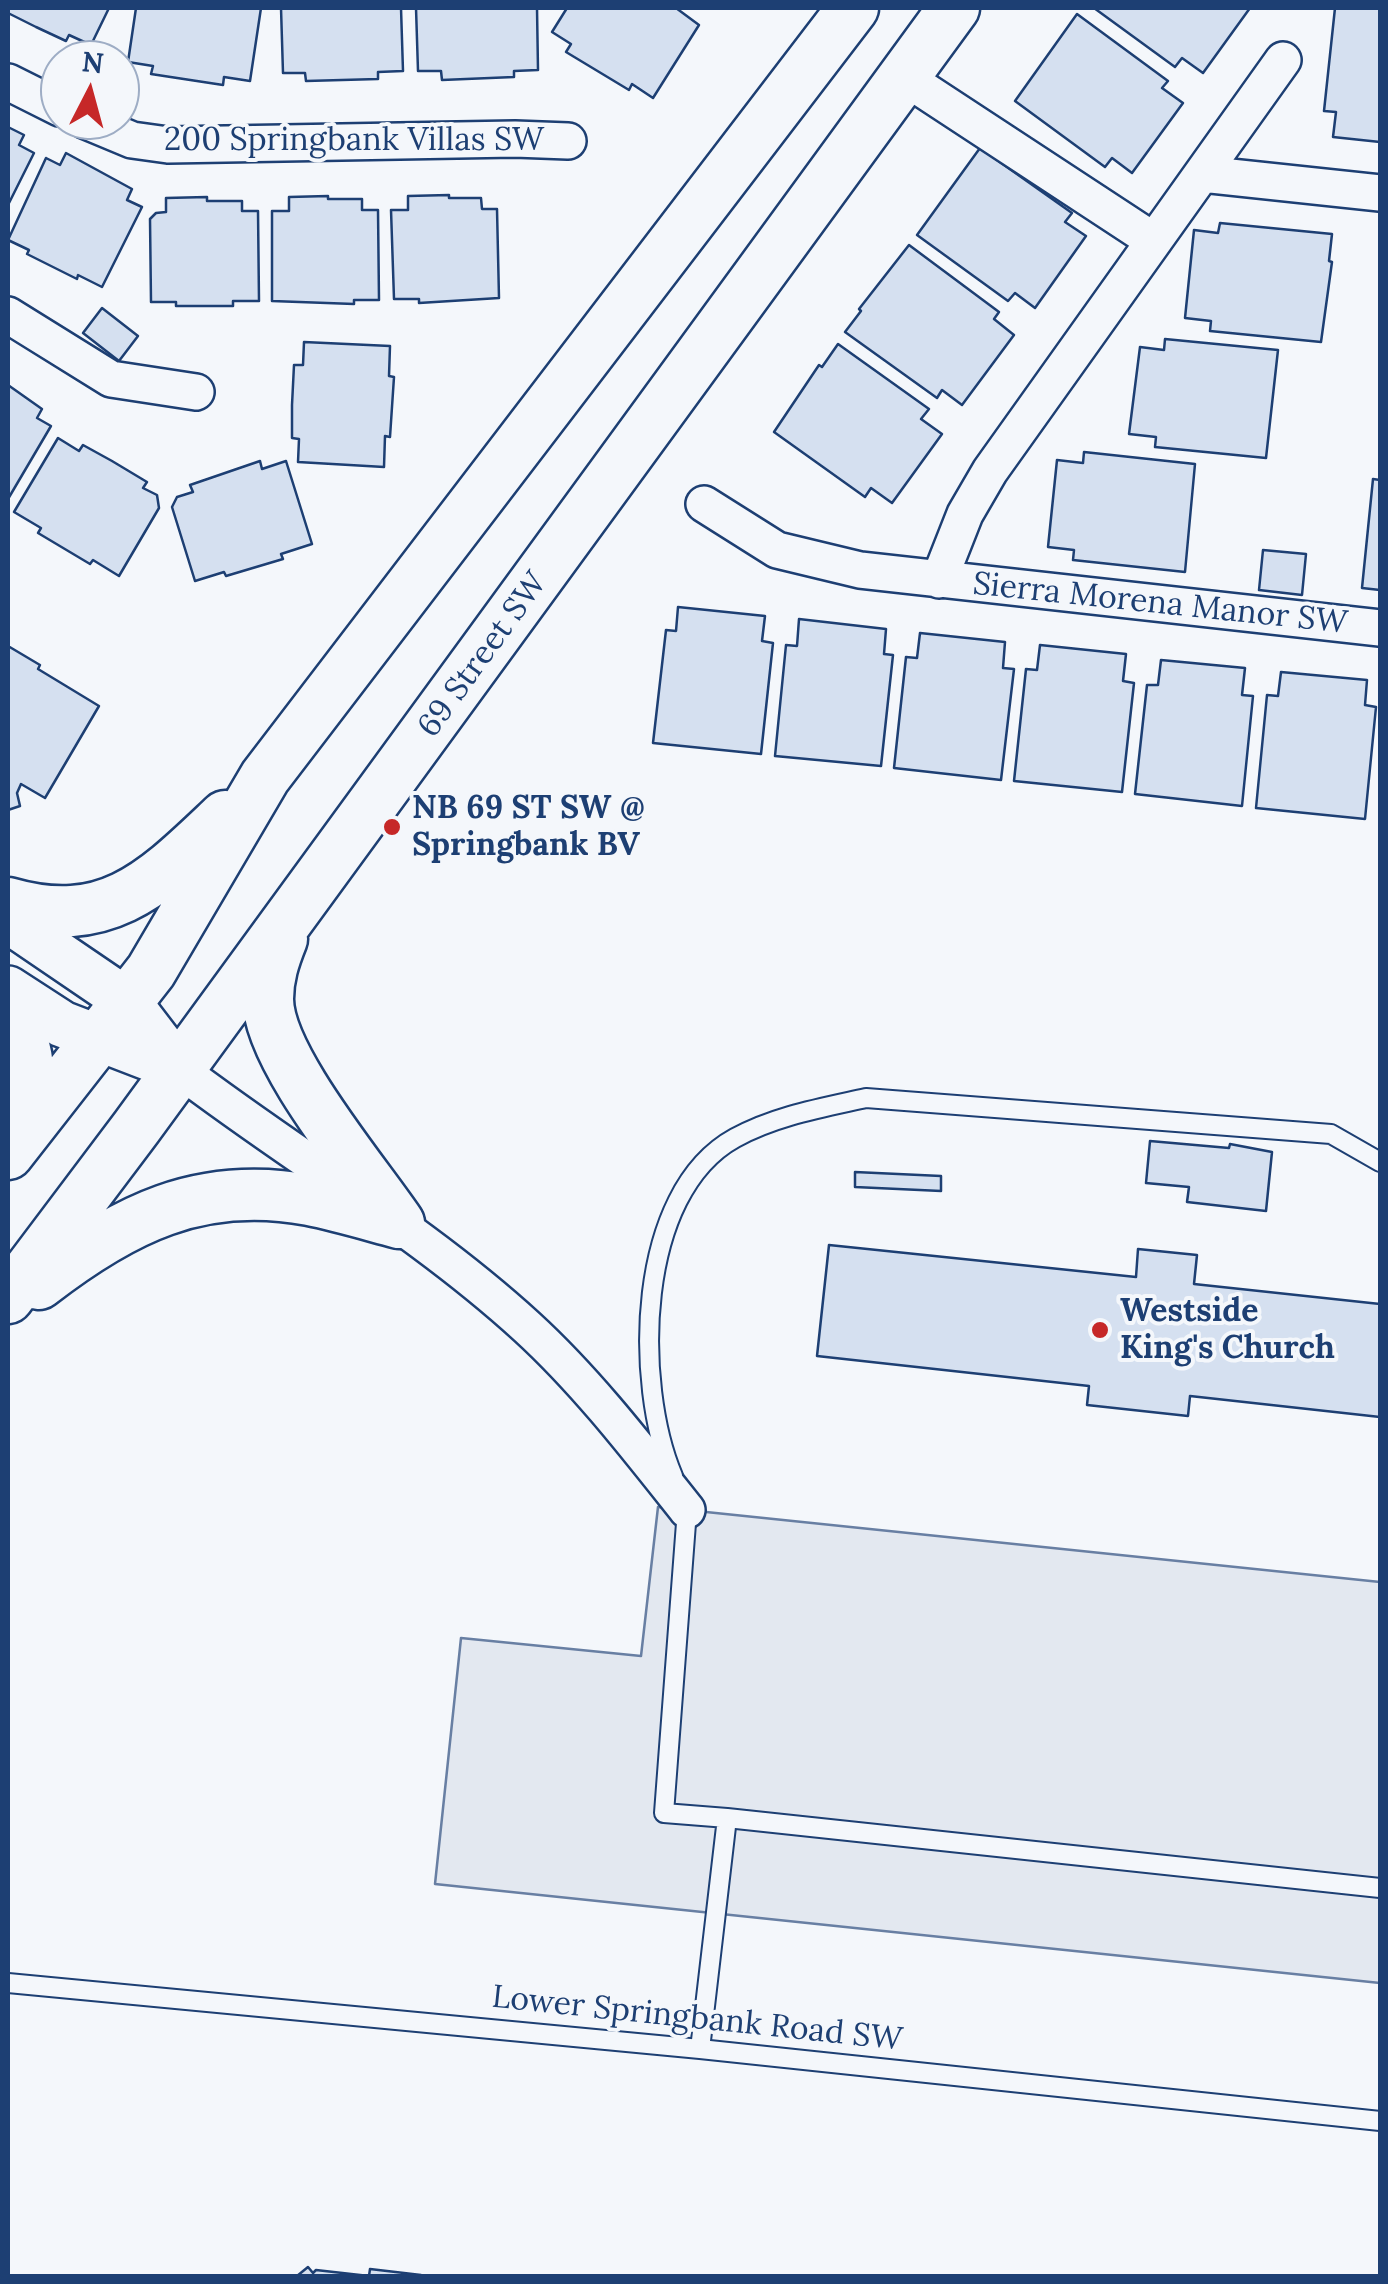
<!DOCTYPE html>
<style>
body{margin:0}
#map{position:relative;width:1388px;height:2284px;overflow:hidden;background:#f4f7fb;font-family:Lora,serif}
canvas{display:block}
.frame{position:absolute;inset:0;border:10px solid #1d3f73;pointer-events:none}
.north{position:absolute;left:40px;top:40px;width:100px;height:100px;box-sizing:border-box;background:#f4f7fb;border:2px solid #9eadc5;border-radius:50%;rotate:6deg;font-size:28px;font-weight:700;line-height:40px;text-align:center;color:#1d3f73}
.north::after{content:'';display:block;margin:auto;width:35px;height:45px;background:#c62828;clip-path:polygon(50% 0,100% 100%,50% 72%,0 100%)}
</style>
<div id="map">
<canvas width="1388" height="2284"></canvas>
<div class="frame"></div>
<div class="north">N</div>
</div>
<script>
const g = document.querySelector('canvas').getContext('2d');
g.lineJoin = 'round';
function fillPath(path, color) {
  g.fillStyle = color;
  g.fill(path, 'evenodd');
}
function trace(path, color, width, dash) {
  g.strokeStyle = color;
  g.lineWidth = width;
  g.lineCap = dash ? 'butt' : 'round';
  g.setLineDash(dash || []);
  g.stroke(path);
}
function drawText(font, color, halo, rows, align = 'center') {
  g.font = font + ' Lora,serif';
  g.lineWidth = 8;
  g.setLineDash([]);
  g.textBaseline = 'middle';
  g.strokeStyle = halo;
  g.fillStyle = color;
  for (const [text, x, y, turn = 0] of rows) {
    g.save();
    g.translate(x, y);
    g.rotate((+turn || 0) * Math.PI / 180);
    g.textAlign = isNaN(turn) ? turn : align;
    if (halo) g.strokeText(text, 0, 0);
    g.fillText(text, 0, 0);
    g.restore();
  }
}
const parking = new Path2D(`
 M658,1507L1380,1582V1983L435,1884L461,1638L641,1656Z`);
fillPath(parking, '#e3e8f0');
trace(parking, '#687fa3', 2.5);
const building = new Path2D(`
 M8,8H109L91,45L69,35L66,41L36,27L8,13Z
 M136,8H261L250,81L224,77L223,85L151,74L153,66L128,62Z
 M281,8H401L403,71L378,72V79L306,81L305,73H283Z
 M416,8H537L538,70L514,71V77L442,80L441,71H418Z
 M567,8H676L699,25L653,98L632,84L629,90L566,52L571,44L552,32Z
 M1094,8H1250L1203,73L1182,58L1175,67Z
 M1335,8H1380V142L1333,137L1336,112L1324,111Z
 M1077,14L1168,81L1162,88L1183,103L1132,173L1112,158L1105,167L1015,101Z
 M8,127L24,135L19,145L34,153L8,205Z
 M980,148L1072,213L1065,222L1086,236L1035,308L1015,293L1008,301L917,235Z
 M66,153L132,189L127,200L142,207L102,287L78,275L77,279L27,254L29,250L8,240L46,158L60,165Z
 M449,195V198H481L482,209H497L499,298L419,303V299H394L391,210H408V196Z
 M328,196V199H362V210H378L379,300H354V304L272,301V211H289V197Z
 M207,197V201H242V211H258L259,301H233V306H176V302H151L150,219L156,213L166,212V198Z
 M1220,223L1332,234L1329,261L1332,262L1321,342L1210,331L1211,321L1185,318L1194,230L1218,233Z
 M909,245L999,312L994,319L1014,335L962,405L942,390L937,398L845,332L861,311L859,309Z
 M102,308L138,336L119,361L83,333Z
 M1165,339L1278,350L1266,458L1155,447L1156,437L1129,434L1140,347L1164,350Z
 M304,342L390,346L389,376L394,377L390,437L385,436L384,467L298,462L299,439L292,438V405L294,365H303Z
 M838,344L929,409L921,419L942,434L892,503L871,488L865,497L774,432L819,365L822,367Z
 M8,385L42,409L37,418L51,426L8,499Z
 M58,438L79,451L83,445L112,461L147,482L143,488L157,495L159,508L119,576L93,560L90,564L38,533L41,528L14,512Z
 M1084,452L1195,464L1185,572L1073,560L1074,550L1048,547L1057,460L1083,463Z
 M260,461L262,469L286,461L312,544L281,554L283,559L226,576L224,572L195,581L172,507L177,497L193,492L190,485Z
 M1373,479L1380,480V590L1362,588Z
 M1263,550L1306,554L1302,595L1259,590Z
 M678,607L765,616L762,641L773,643L761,754L653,743L666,630L676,631Z
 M799,619L886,629L884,654L893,655L881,766L775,756L786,645L797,646Z
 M920,633L1005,642L1003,668L1014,669L1001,780L894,768L906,657L917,658Z
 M1040,645L1126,654L1123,681L1134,683L1122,792L1014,781L1026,669L1037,670Z
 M8,646L40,665L38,669L99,706L45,798L21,784L17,793L20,806L8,810Z
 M1161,660L1245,668L1242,695L1253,696L1242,806L1135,794L1147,685H1158Z
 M1281,672L1367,680L1365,705L1376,707L1365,819L1256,808L1267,695L1278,696Z
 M1150,1141L1229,1148L1230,1144L1272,1152L1266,1211L1187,1202L1189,1187L1146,1183Z
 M855,1172L941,1176V1191L855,1187Z
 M829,1245L1136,1277L1138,1249L1197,1255L1194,1284L1380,1304V1417L1190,1396L1188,1416L1087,1405L1089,1386L817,1356Z
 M308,2267L313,2273L316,2270L369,2276L370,2269L421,2275L420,2276H297Z`);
fillPath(building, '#d5e0f0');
trace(building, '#1d3f73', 2.5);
const service = new Path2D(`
 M673,1476C634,1384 635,1193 735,1138C775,1116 821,1108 866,1098L1331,1134L1380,1162
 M685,1504L687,1510L664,1813L727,1818
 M8,1983L700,2049L1380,2121
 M700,2049L727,1818L1380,1888`);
const minor = new Path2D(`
 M904,77L1154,241
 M8,82L60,108
 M84,120L132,140L168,145L515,139L568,141
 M1202,174L1380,193
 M8,315L111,379L196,392
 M704,504L777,550L860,570L1380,628
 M939,580L965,514L990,471L1283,60
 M179,1069C294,1157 420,1229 527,1327C586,1381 637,1447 687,1510`);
const tertiary = new Path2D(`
 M8,920L127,1001L179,1069
 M8,989L62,1024L179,1069`);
const secondary = new Path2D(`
 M8,903C109,932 156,881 225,816
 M282,939C274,959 268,977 268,999C268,1058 363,1170 399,1223
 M8,1015C37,1054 29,1089 19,1134
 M8,1154L151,971L265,777L853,8
 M39,1284C123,1219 200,1180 309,1200C339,1206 369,1215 399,1223
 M8,1298L136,1128L954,8`);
trace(service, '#1d3f73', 22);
trace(minor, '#1d3f73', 40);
trace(tertiary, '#1d3f73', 50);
trace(secondary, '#1d3f73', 55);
trace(service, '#f4f7fb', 18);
trace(minor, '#f4f7fb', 35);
trace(tertiary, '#f4f7fb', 45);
trace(secondary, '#f4f7fb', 50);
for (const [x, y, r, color] of [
 [392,827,10,"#c62828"],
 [1100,1330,10,"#c62828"]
]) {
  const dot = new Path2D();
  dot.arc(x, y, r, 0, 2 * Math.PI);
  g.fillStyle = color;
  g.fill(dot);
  trace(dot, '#f4f7fb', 4);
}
drawText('32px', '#1d3f73', '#f4f7fb', [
 ["200 Springbank Villas SW",354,141],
 ["Sierra Morena Manor SW",1160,604,6],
 ["69 Street SW",483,655,-54],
 ["Lower Springbank Road SW",697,2019,6]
]);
drawText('bold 32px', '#1d3f73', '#f4f7fb', [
 ["NB 69 ST SW @",412,809],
 ["Springbank BV",412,846],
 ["Westside",1120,1312],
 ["King's Church",1120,1349]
], 'left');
</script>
